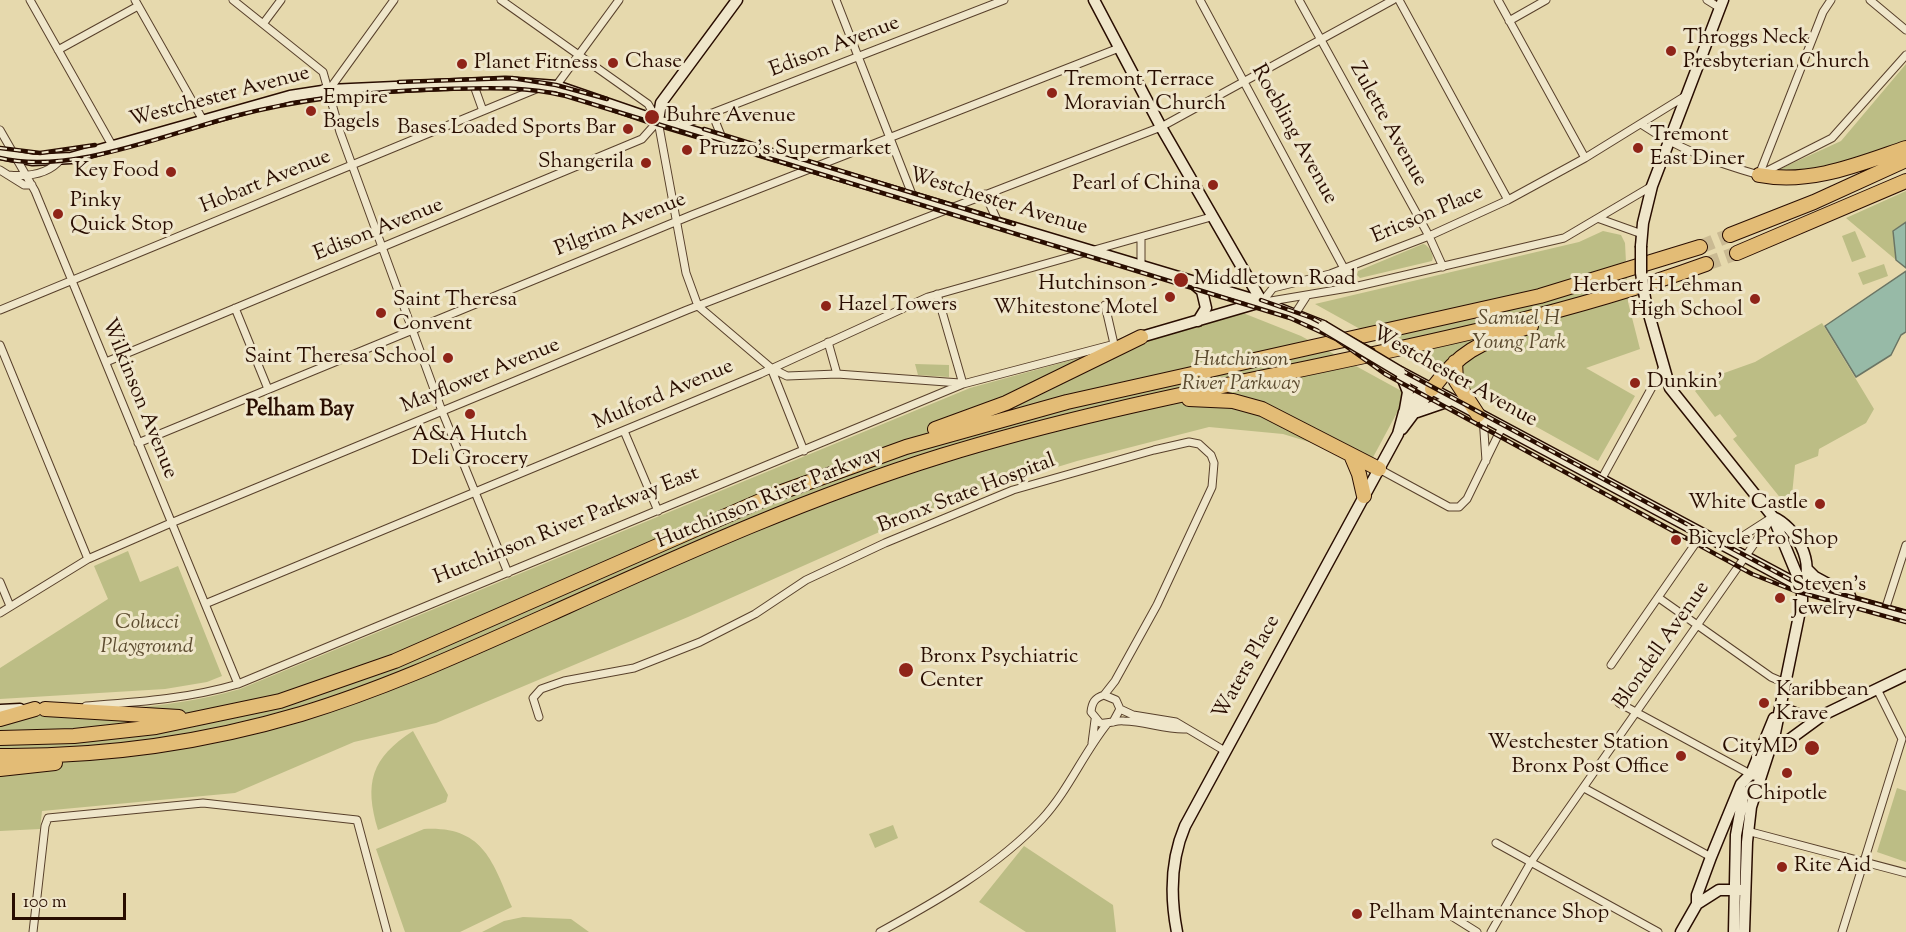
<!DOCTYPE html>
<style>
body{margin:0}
#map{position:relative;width:1906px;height:932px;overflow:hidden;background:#e6d9ad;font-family:"Sorts Mill Goudy",serif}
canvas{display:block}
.scale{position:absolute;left:12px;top:893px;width:114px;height:27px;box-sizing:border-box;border:3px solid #290d00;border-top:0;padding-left:8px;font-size:18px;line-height:21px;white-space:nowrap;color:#290d00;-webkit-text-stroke:4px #efe6ca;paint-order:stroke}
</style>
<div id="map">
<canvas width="1906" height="932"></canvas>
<div class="scale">100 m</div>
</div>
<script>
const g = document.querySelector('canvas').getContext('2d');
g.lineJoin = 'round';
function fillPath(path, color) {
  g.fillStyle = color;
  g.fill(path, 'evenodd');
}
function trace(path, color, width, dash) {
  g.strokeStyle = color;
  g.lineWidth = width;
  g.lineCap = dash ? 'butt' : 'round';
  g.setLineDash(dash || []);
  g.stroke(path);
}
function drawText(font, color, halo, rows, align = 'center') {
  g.font = font + ' "Sorts Mill Goudy",serif';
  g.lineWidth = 6;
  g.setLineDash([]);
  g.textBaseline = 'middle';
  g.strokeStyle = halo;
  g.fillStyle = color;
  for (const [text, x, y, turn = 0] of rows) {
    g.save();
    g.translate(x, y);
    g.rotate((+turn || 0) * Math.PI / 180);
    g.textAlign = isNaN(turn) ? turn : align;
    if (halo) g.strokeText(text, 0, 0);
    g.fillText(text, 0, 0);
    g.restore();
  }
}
fillPath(new Path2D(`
 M1906,64V144L1838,168L1771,173L1841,141Z
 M1906,191V222L1893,231L1896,260L1846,218Z
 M1603,231L1621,235L1625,243L1628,302L1640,349L1586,368L1635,396L1598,461L1315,304L1579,242Z
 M1855,231L1866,257L1852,262L1842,236Z
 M1423,244C1429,245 1435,256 1432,261L1360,278L1357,275L1358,271Z
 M1884,264L1888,276L1863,285L1858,273Z
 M1243,313L1301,336L1407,394L1371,461L1283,434L1209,427L1077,461L956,498L688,617L436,723L354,742L235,793L42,811L40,829L0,831V714C81,710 162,712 240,689L970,388Z
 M1822,323L1874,409L1866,423L1819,449L1818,456L1795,465L1792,495L1782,500L1733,439L1737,436L1720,414L1715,417L1695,391L1713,377L1755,362Z
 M915,364L949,365V377L918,375Z
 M128,551L140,582L178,566L222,676L207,682L165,689L0,699V668L108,599L94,566Z
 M413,731L448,795L446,802L378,830C364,783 371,758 413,731Z
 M1897,788L1906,791V862L1877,852Z
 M893,825L898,838L875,848L869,834Z
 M424,829C483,826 492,860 512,907L460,932H405L376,849Z
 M1024,846L1113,905L1116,932H1026L979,902Z
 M523,917L571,919L589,932H482L504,921Z`), '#bcbd85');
const water = new Path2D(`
 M1906,222V268L1896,260L1893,231Z
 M1906,271V332L1901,335L1891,355L1856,377L1825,326Z`);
fillPath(water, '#97baa7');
trace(water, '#6b7564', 1.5);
trace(new Path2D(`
 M1700,247L1730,235
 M1706,264L1737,253`), '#caba93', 14, [14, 7]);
const street = new Path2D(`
 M30,0L113,147
 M135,0L204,122
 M233,0L323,72L340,132L442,411L508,573
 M501,0L648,104L658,121L686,273L698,306L771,368L804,451
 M836,0L913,197
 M1200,0L1354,287
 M1299,0L1429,236L1443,267
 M1399,0L1508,200
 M1498,0L1585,158
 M1707,0L1720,8
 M1870,0L1906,30
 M1509,21L1546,0
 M263,24L281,0
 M58,50L138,6
 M473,83L483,111
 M556,86L619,0
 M329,90L394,0
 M712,113L722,138
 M1641,124C1678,149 1717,163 1759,175
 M679,126L1004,0
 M0,130L35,191L238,684
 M0,170L24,185H32
 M1761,174L1832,138L1906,55
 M8,175C28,177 48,175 61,159
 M1759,175L1823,12L1831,0
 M985,194L998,222
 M1600,219L1642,234
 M1141,237V267
 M937,294L963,384
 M1262,302L1273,288L1330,274L1429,236L1508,200L1585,158L1687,95
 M1265,302L1354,287L1564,238L1652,186
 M1105,305L1114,344
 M235,308L268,389
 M0,310L541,87
 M1295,314L1306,297
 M828,342L837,374
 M0,345L88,559
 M106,362L642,139L658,121
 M771,368L787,376L837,374L960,383
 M1483,417L1486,461
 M624,431L658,511
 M138,443L692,215L1119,48
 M1379,469L1449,507H1459L1467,499L1502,427
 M1601,480L1662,369
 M1726,547L1768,520
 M0,582L10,606
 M1659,598L1771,677L1785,683
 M205,604L760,374L928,297L1211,217
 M1885,610L1906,545
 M0,613L88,559L171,523L687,310L1161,127L1393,0
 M1611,665L1702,534
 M1619,703L1754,776
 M86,706C138,702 187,699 238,684L963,384L1115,344
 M1120,709L1133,715L1176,722L1225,751
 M539,717L533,698L541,689L564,681L634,668L700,642L755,614L806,580L885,543L1013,490L1154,450L1189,442L1199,444L1211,455L1214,463L1212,487L1157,605L1115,681L1104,695
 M1113,722L1120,709L1116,700L1104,695C1095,698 1092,702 1091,712L1100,723C1109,724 1116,720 1124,721C1145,721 1165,730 1186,729
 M1092,743L1095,720
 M1584,788L1711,857
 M1747,831L1906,873
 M1496,843L1658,932
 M1453,917L1477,932
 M33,932L45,826L48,818L203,803L357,820L387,932
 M880,932C937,901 997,867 1042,819C1068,791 1083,754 1107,724
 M1491,932L1531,862L1773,517
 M1842,932L1902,739L1877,689`);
const secondary = new Path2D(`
 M1094,0L1161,127L1262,302
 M658,121L661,103L737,0
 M0,154L33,160L71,158L290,96L329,90L505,82L556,86L658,121L1262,302L1323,326
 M1641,246L1643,223L1652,186L1723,0
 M1194,284L1202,291L1206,308L1198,321
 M1646,304L1670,388L1773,517L1802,587V601L1775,733L1751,807L1747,842L1744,932
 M1141,337L1261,302
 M1400,372L1802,587L1906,616
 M1400,372L1408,392L1405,409
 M1417,412L1452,400
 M1402,429L1432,389
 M1773,517C1796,527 1816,563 1802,587
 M1807,569L1815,577L1850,596
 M1780,707L1800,715H1823
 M0,710L20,709
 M1767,748L1782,745L1823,715L1906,675
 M1697,904L1719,890H1742
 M1177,932C1170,896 1170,861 1185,826L1398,434L1404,412L1426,386
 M1681,932L1697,904V895L1711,857L1741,784L1751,774L1774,718
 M1734,932L1736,835L1744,792`);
const highway = new Path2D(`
 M1759,175C1810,185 1859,164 1906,148
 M1730,235L1814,202L1906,160
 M1737,253L1906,181
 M1455,362L1456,381L1478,415
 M1432,389C1464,346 1483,343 1531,326
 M1189,399L1233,401L1262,409L1379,469
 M935,429L1006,403L1141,337
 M1351,455L1359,474L1364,496
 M45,709L179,717
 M0,719L35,709
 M0,738L74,736L156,727L280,701L395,661L776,494L906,447L1067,402L1540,296L1700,247
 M0,756C102,757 203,743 301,714C387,688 469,650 550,614C679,556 806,498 941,456C1193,378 1458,354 1706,264
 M0,769L55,763`);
trace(street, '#58402b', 9);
trace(secondary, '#290d00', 13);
trace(highway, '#290d00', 16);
trace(street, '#efe6ca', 7);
trace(secondary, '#efe6ca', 10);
trace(highway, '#e3bc76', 14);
const rail = new Path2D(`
 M399,82L512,78L556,85L607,99
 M704,129L1014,224
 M0,148L40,153L95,145
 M0,158C71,175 166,134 235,116C304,98 372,91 443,89C485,88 525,86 566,96L1290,318L1336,339L1385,374L1752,574L1795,591L1906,622
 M1261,300L1312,318L1373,350
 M1364,350L1800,585
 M1795,578L1823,589L1906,612`);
trace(rail, '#290d00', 4.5);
trace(rail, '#efe6ca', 2, [7]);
const secondaryBridge = new Path2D(`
 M1641,246V273L1646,304
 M1323,326L1400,372`);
trace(secondaryBridge, '#290d00', 13, []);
trace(secondaryBridge, '#efe6ca', 10);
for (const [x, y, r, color] of [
 [1671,51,6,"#8f2418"],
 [613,63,6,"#8f2418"],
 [462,64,6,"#8f2418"],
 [1052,93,6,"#8f2418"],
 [311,111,6,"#8f2418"],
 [652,117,8,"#8f2418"],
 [628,129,6,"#8f2418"],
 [1638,148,6,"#8f2418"],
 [687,150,6,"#8f2418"],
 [646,163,6,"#8f2418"],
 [171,172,6,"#8f2418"],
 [1213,185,6,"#8f2418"],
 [58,214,6,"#8f2418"],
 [1181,280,8,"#8f2418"],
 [1170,297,6,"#8f2418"],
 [1755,299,6,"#8f2418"],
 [826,306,6,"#8f2418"],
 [381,313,6,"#8f2418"],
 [448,358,6,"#8f2418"],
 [1635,383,6,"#8f2418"],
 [470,414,6,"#8f2418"],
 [1820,504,6,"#8f2418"],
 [1676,540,6,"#8f2418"],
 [1780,598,6,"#8f2418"],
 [906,670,8,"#8f2418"],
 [1764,703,6,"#8f2418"],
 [1812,748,8,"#8f2418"],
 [1681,756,6,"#8f2418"],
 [1787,773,6,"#8f2418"],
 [1782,867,6,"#8f2418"],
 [1357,914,6,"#8f2418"]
]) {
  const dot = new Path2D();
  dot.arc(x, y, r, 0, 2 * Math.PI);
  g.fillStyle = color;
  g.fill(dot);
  trace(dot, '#efe6ca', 2);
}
drawText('21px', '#290d00', '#efe6ca', [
 ["Throggs Neck",1683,39],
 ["Presbyterian Church",1683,63],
 ["Chase",625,63],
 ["Planet Fitness",474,64],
 ["Tremont Terrace",1064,81],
 ["Moravian Church",1064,105],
 ["Empire",323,99],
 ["Bagels",323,123],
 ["Buhre Avenue",666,117],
 ["Bases Loaded Sports Bar",616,129,"right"],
 ["Tremont",1650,136],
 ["East Diner",1650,160],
 ["Pruzzo's Supermarket",699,150],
 ["Shangerila",634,163,"right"],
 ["Key Food",159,172,"right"],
 ["Pearl of China",1201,185,"right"],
 ["Pinky",70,202],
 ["Quick Stop",70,226],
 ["Middletown Road",1194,280],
 ["Hutchinson -",1158,285,"right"],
 ["Whitestone Motel",1158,309,"right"],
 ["Herbert H Lehman",1743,287,"right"],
 ["High School",1743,311,"right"],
 ["Saint Theresa",393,301],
 ["Convent",393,325],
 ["Hazel Towers",838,306],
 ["Saint Theresa School",436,358,"right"],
 ["Dunkin'",1647,383],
 ["A&A Hutch",470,436,"center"],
 ["Deli Grocery",470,460,"center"],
 ["White Castle",1808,504,"right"],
 ["Bicycle Pro Shop",1688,540],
 ["Steven's",1792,586],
 ["Jewelry",1792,610],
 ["Bronx Psychiatric",920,658],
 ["Center",920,682],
 ["Karibbean",1776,691],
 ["Krave",1776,715],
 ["Westchester Station",1669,744,"right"],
 ["Bronx Post Office",1669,768,"right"],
 ["CityMD",1798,748,"right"],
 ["Chipotle",1787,795,"center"],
 ["Rite Aid",1794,867],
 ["Pelham Maintenance Shop",1369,914]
], 'left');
drawText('21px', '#290d00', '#efe6ca', [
 ["Edison Avenue",835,48,-21],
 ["Westchester Avenue",220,98,-15],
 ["Zulette Avenue",1387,125,61],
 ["Roebling Avenue",1293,135,61],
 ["Hobart Avenue",266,183,-22],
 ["Westchester Avenue",998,203,17],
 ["Ericson Place",1428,216,-23],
 ["Pilgrim Avenue",621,226,-22],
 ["Edison Avenue",379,231,-22],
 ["Mayflower Avenue",481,377,-22],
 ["Westchester Avenue",1454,378,29],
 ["Mulford Avenue",664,396,-23],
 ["Wilkinson Avenue",138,399,68],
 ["Bronx State Hospital",967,495,-21],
 ["Hutchinson River Parkway",770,499,-22],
 ["Hutchinson River Parkway East",567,527,-22],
 ["Blondell Avenue",1663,646,-55],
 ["Waters Place",1248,668,-61]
]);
drawText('italic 21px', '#5c4b2f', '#efe6ca', [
 ["Samuel H",1519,320],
 ["Young Park",1519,344],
 ["Hutchinson",1241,361],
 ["River Parkway",1241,385],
 ["Colucci",147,624],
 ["Playground",147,648]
]);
drawText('bold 22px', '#290d00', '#efe6ca', [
 ["Pelham Bay",300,411]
]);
</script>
